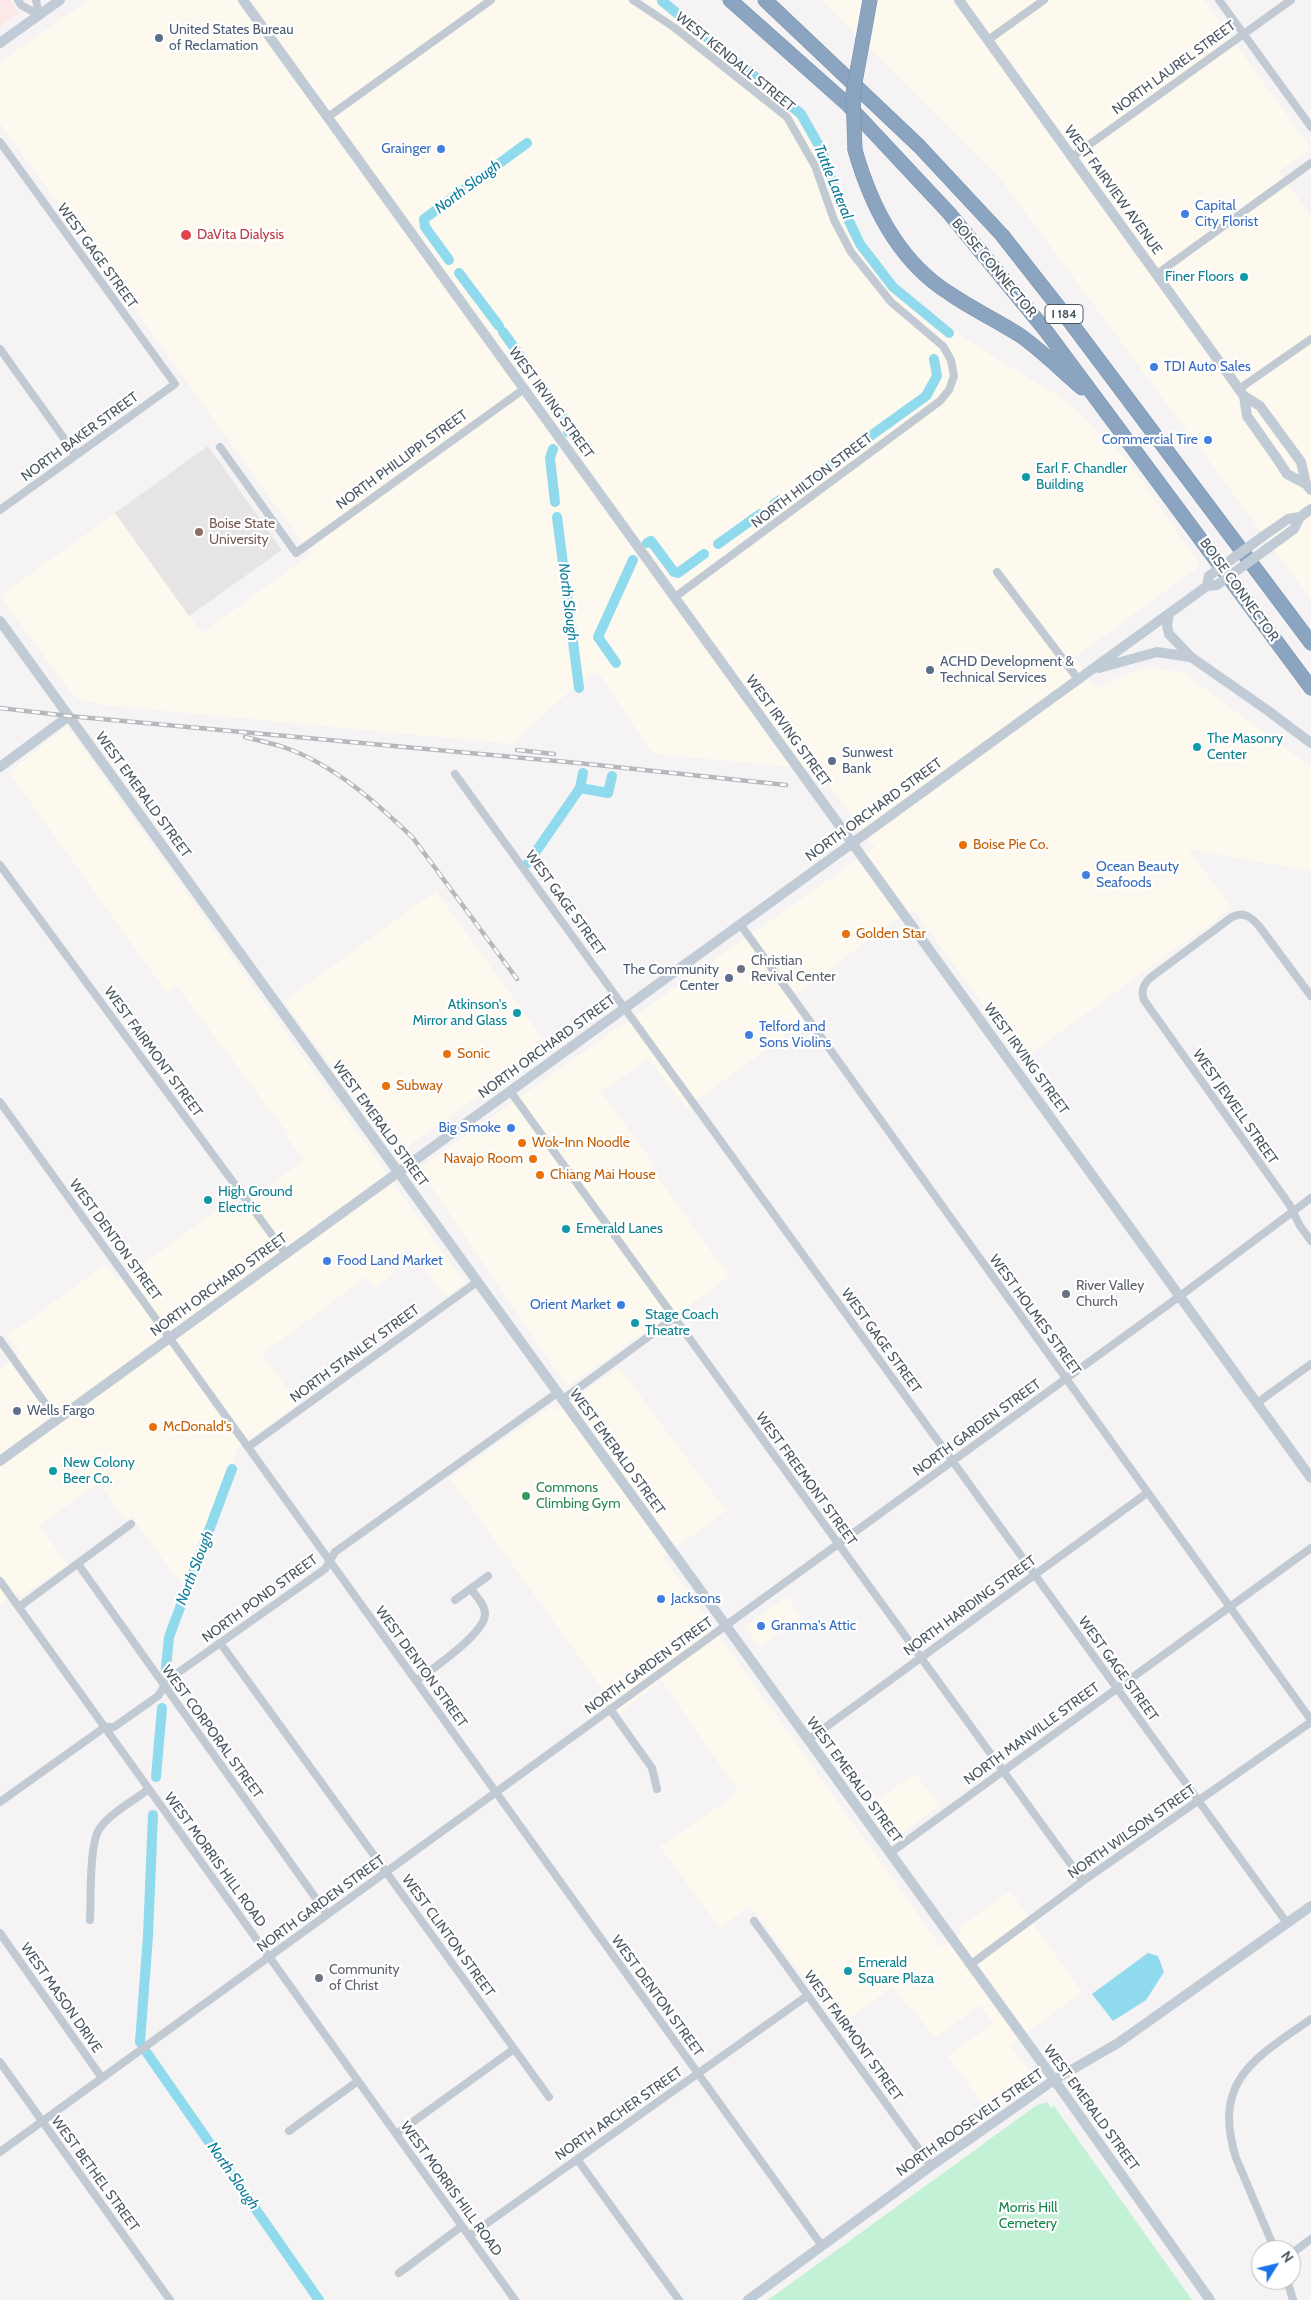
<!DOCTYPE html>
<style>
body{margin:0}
#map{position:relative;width:1311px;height:2300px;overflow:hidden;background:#f5f3f3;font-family:Cabin,sans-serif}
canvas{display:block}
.north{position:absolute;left:1251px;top:2240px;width:50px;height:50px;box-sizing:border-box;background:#fff;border:1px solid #b7bbc0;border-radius:50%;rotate:54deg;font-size:14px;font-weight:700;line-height:20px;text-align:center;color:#4a5661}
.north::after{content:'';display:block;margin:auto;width:18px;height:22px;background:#1a73e8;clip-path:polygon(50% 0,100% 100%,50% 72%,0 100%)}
</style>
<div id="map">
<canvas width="1311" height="2300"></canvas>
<div class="north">N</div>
</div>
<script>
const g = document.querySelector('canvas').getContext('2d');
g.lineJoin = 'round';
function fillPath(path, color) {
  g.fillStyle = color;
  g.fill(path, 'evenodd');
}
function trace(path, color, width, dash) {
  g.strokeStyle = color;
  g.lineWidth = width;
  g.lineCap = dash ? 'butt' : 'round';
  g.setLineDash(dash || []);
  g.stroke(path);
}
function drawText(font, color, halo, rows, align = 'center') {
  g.font = font + ' Cabin,sans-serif';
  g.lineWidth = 4.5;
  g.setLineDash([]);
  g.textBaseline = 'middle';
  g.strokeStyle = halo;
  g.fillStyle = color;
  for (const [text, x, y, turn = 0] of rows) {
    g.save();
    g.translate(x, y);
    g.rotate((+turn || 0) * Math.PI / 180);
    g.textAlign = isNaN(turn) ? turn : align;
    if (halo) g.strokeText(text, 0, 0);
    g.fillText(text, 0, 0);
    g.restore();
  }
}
fillPath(new Path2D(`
 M89,0H658L801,109L825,148L846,211L892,282L967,340L1071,404L1129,462L1200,566L1075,657L1095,687L1146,667L1182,672L1311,767V871L1188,849L1232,908L1023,1059L914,910L893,922L789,999L805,1021L686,1108L649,1058L601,1092L654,1164L650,1167L729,1276L678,1314L675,1310L567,1387L419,1168L875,847L817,769L653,754L598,672L576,685L512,744L103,705L75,698L0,596L115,513L202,633L311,554L0,123V62Z
 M821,0H1204L1311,149L1279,171L1311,216V599L1000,178Z
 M67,726L465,1283L445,1297L408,1248L388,1263L395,1273L375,1288L366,1277L262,1354L298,1404L238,1448L188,1593L132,1517L126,1521L99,1483L39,1525L68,1565L21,1596L17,1592L0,1604V1369L20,1353L7,1336L106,1264L119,1281L234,1198L241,1207L304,1160L286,1136L288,1134L177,986L167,993L9,772Z
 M436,891L548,1046L396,1155L284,1001Z
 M619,1367L726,1511L663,1557L941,1947L962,1932L959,1928L1010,1891L1082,1992L1010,2045L1031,2073L1030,2080L988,2111L948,2056L993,2023L980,2005L935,2038L912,2008L909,2009L893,1987L840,2024L750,1906L720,1928L660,1847L739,1792L661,1680L620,1713L450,1478L552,1406L557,1411Z
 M787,1597L801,1617L759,1647L745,1626Z
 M916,1774L939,1806L895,1838L870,1804Z`), '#fdf9ef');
fillPath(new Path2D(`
 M208,446L282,550L189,616L115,513Z`), '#e6e4e5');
fillPath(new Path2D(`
 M0,0H10L19,13L0,26Z`), '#fce8e6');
fillPath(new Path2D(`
 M1047,2102L1051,2108L1054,2106L1192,2300H768L1037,2105Z`), '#c3f1d5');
fillPath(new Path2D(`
 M1148,1953L1158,1956L1164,1972L1146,2000L1113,2021L1092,1994Z`), '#90daee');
trace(new Path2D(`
 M662,1L801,114L822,151L836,194L860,244L893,287L949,333
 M449,260L425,227L424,219L527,143
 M459,273L499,326
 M503,332L526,364
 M541,386L571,428L568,432
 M553,449L550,458L555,502
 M815,476L926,396L937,376L934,359
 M774,504L780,500
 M557,517L579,688
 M647,543L651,541L674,572L678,573L704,554
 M718,544L760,514
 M616,663L598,637L633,560
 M580,788L608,793L612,776
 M528,863L580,788L583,773
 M166,1668L169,1637L232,1469
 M156,1777L162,1708
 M140,2042L148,1936L153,1815
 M147,2053L319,2300`), '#90daee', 10);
const highway = new Path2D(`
 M730,0L847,104L949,213L1046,331L1311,688
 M765,0L919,146L1002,235L1071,323L1311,643
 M863,39L870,0
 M855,150C871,206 898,261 949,293C972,309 998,321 1021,336C1042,351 1062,371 1082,388`);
trace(highway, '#7690ad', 15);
trace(new Path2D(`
 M18,0L21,5L39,15
 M36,0L39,15
 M633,0L675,28L787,117L815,166L834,220L851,252L891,302L943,346L951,360L954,376L949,390L940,401L675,597
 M1219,0L1311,127
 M988,40L1044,0
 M328,117L491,0
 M0,142L175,384L0,510
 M1072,157L1291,0
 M1157,274L1311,163
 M0,349L76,455
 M1239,389L1311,339
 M220,447L296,553L524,389
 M997,572L1078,679
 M455,774L1287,1923
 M0,865L286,1254
 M740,924L1311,1720
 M1311,996L1259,926C1251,917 1244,911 1232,917L1150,978C1143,985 1141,991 1144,1000L1289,1204L1300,1226L1311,1241
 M510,1091L1083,1881
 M0,1102L822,2246
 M0,1340L57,1420
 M562,1400L674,1318
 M1257,1403L1311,1364
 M248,1447L477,1282
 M78,1564L327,1914
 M0,1581L515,2300
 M455,1600L488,1576
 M19,1607L131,1524
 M221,1644L549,2097
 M416,1681C432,1669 483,1635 485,1615C486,1606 476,1596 471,1589
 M610,1709L652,1768L657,1789
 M808,1740L1147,1493
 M0,1802L105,1727H114L158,1696L169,1679L325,1569L335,1552L557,1393
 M890,1853L1311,1548
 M90,1920C91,1900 89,1842 100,1828C112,1812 133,1801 149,1789
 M754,1921L931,2166
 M0,1933L102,2078
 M970,1965L1083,1881L1311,1722
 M0,2062L170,2300
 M289,2131L358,2081
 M396,2134L514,2049
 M0,2152L1180,1296L1311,1198
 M577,2159L679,2300
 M469,2236L807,1996
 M1275,2250L1236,2158C1212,2080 1254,2059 1311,2019
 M1291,2254L1311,2239
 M399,2273L462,2226
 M1287,2280L1293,2300`), '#c1cad2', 8);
trace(new Path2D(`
 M243,0L1311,1478
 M959,0L1244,396L1260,406L1301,462L1306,484
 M0,43L60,0
 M1244,396L1247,416L1278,460L1287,474L1306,484L1311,490
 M1262,537L1288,519L1300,517L1311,509
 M1268,548L1294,529L1300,517
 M1169,614L1167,626L1169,634L1191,657L1267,710L1311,743
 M0,621L1063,2092L1210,2300
 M1099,668L1157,652L1190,657
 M0,767L69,716
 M0,1461L1207,586
 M748,2300L931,2166L1054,2080L1118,2043L1311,1906`), '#c1cbd6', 10);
trace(highway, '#8ba5c1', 14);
const rail = new Path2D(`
 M0,708L69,716L578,763L786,785
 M245,737C259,741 273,743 286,748C334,765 377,803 413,838L517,979
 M517,750L554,754`);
trace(rail, '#b5b8bd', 4.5);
trace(rail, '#fff', 2.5, [8]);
const highwayBridge = new Path2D(`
 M855,150L853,93L863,39`);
trace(highwayBridge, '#7690ad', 15, []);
trace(new Path2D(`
 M1262,537L1209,576L1207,586L1217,585L1268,548`), '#c1cbd6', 10);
trace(highwayBridge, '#8ba5c1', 14);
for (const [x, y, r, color] of [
 [159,38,5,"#5c6f8a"],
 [441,149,5,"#3f7fe0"],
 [1185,214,5,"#3f7fe0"],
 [186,235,6,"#e0444e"],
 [1244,277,5,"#0f9aa8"],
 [1154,367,5,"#3f7fe0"],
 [1208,440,5,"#3f7fe0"],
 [1026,477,5,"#0f9aa8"],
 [199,532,5,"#8d6e63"],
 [930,670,5,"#5c6f8a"],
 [1197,747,5,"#0f9aa8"],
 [832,761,5,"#5c6f8a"],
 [963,845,5,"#e8710a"],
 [1086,875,5,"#3f7fe0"],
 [846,934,5,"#e8710a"],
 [741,969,5,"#6b7280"],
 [729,978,5,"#5c6f8a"],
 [517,1013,5,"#0f9aa8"],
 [749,1035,5,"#3f7fe0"],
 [447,1054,5,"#e8710a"],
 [386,1086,5,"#e8710a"],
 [511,1128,5,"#3f7fe0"],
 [522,1143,5,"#e8710a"],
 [533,1159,5,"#e8710a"],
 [540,1175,5,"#e8710a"],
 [208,1200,5,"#0f9aa8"],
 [566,1229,5,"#0f9aa8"],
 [327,1261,5,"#3f7fe0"],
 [1066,1294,5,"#6b7280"],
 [621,1305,5,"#3f7fe0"],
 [635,1323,5,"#0f9aa8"],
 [17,1411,5,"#5c6f8a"],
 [153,1427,5,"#e8710a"],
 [53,1471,5,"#0f9aa8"],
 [526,1496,5,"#2e9e5b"],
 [661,1599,5,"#3f7fe0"],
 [761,1626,5,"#3f7fe0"],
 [848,1971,5,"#0f9aa8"],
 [319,1978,5,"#6b7280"]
]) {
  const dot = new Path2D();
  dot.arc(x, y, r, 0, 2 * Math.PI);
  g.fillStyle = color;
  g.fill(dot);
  trace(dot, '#fff', 2);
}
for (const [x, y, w] of [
 [1064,314,38]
]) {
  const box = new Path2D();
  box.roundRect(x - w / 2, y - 9.5, w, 19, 4);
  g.fillStyle = '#fff';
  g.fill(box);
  trace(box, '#4a5661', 1);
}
drawText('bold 12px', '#4a5661', null, [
 ["I 184",1064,314]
]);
drawText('14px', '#4e5e75', '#fff', [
 ["United States Bureau",169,30],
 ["of Reclamation",169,46],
 ["ACHD Development &",940,662],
 ["Technical Services",940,678],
 ["Sunwest",842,753],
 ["Bank",842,769],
 ["The Community",719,970,"right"],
 ["Center",719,986,"right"],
 ["Wells Fargo",27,1411]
], 'left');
drawText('14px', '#4a5661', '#fff', [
 ["WEST KENDALL STREET",735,62,39],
 ["NORTH LAUREL STREET",1174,68,-36],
 ["WEST FAIRVIEW AVENUE",1113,190,54],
 ["WEST GAGE STREET",97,256,54],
 ["BOISE CONNECTOR",994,268,50],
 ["WEST IRVING STREET",551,403,54],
 ["NORTH BAKER STREET",80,437,-36],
 ["NORTH PHILLIPPI STREET",402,460,-36],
 ["NORTH HILTON STREET",812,481,-37],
 ["BOISE CONNECTOR",1239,590,54],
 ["WEST IRVING STREET",788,731,54],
 ["WEST EMERALD STREET",143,795,54],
 ["NORTH ORCHARD STREET",874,810,-36],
 ["WEST GAGE STREET",565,903,54],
 ["NORTH ORCHARD STREET",547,1047,-36],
 ["WEST FAIRMONT STREET",153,1052,54],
 ["WEST IRVING STREET",1026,1059,54],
 ["WEST JEWELL STREET",1235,1107,55],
 ["WEST EMERALD STREET",380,1124,54],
 ["WEST DENTON STREET",115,1240,54],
 ["NORTH ORCHARD STREET",219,1285,-36],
 ["WEST HOLMES STREET",1035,1315,54],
 ["WEST GAGE STREET",881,1341,54],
 ["NORTH STANLEY STREET",355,1354,-36],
 ["NORTH GARDEN STREET",977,1428,-36],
 ["WEST EMERALD STREET",617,1452,54],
 ["WEST FREEMONT STREET",806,1479,54],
 ["NORTH POND STREET",260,1599,-36],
 ["NORTH HARDING STREET",970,1606,-36],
 ["NORTH GARDEN STREET",649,1666,-36],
 ["WEST DENTON STREET",421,1667,54],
 ["WEST GAGE STREET",1118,1669,54],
 ["WEST CORPORAL STREET",212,1732,54],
 ["NORTH MANVILLE STREET",1032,1734,-36],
 ["WEST EMERALD STREET",854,1780,54],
 ["NORTH WILSON STREET",1132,1832,-35],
 ["WEST MORRIS HILL ROAD",215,1860,54],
 ["NORTH GARDEN STREET",321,1904,-36],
 ["WEST CLINTON STREET",448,1936,54],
 ["WEST DENTON STREET",657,1996,54],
 ["WEST MASON DRIVE",61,1998,55],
 ["WEST FAIRMONT STREET",853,2036,54],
 ["WEST EMERALD STREET",1091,2108,54],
 ["NORTH ARCHER STREET",619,2114,-35],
 ["NORTH ROOSEVELT STREET",970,2123,-35],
 ["WEST BETHEL STREET",95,2174,54],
 ["WEST MORRIS HILL ROAD",451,2189,54]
]);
drawText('14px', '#366cbe', '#fff', [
 ["Grainger",431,149,"right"],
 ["Capital",1195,206],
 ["City Florist",1195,222],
 ["TDI Auto Sales",1164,367],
 ["Commercial Tire",1198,440,"right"],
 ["Ocean Beauty",1096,867],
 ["Seafoods",1096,883],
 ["Telford and",759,1027],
 ["Sons Violins",759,1043],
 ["Big Smoke",501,1128,"right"],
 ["Food Land Market",337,1261],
 ["Orient Market",611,1305,"right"],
 ["Jacksons",671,1599],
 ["Granma's Attic",771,1626]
], 'left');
drawText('14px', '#be3a42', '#fff', [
 ["DaVita Dialysis",197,235]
], 'left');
drawText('14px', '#0d838f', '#fff', [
 ["Finer Floors",1234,277,"right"],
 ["Earl F. Chandler",1036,469],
 ["Building",1036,485],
 ["The Masonry",1207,739],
 ["Center",1207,755],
 ["Atkinson's",507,1005,"right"],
 ["Mirror and Glass",507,1021,"right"],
 ["High Ground",218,1192],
 ["Electric",218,1208],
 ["Emerald Lanes",576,1229],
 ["Stage Coach",645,1315],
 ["Theatre",645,1331],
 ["New Colony",63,1463],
 ["Beer Co.",63,1479],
 ["Emerald",858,1963],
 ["Square Plaza",858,1979]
], 'left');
drawText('14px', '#785e54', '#fff', [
 ["Boise State",209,524],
 ["University",209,540]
], 'left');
drawText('14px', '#c56008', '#fff', [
 ["Boise Pie Co.",973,845],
 ["Golden Star",856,934],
 ["Sonic",457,1054],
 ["Subway",396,1086],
 ["Wok-Inn Noodle",532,1143],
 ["Navajo Room",523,1159,"right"],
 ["Chiang Mai House",550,1175],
 ["McDonald's",163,1427]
], 'left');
drawText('14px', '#5b616d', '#fff', [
 ["Christian",751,961],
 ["Revival Center",751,977],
 ["River Valley",1076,1286],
 ["Church",1076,1302],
 ["Community",329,1970],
 ["of Christ",329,1986]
], 'left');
drawText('14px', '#27864d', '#fff', [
 ["Commons",536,1488],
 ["Climbing Gym",536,1504]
], 'left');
drawText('14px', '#17864f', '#fff', [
 ["Morris Hill",1028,2208],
 ["Cemetery",1028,2224]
]);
drawText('italic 15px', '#0c7c9b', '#fff', [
 ["Tuttle Lateral",833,182,68],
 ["North Slough",468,187,-37],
 ["North Slough",568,602,83],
 ["North Slough",195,1568,-69],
 ["North Slough",233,2176,55]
]);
</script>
